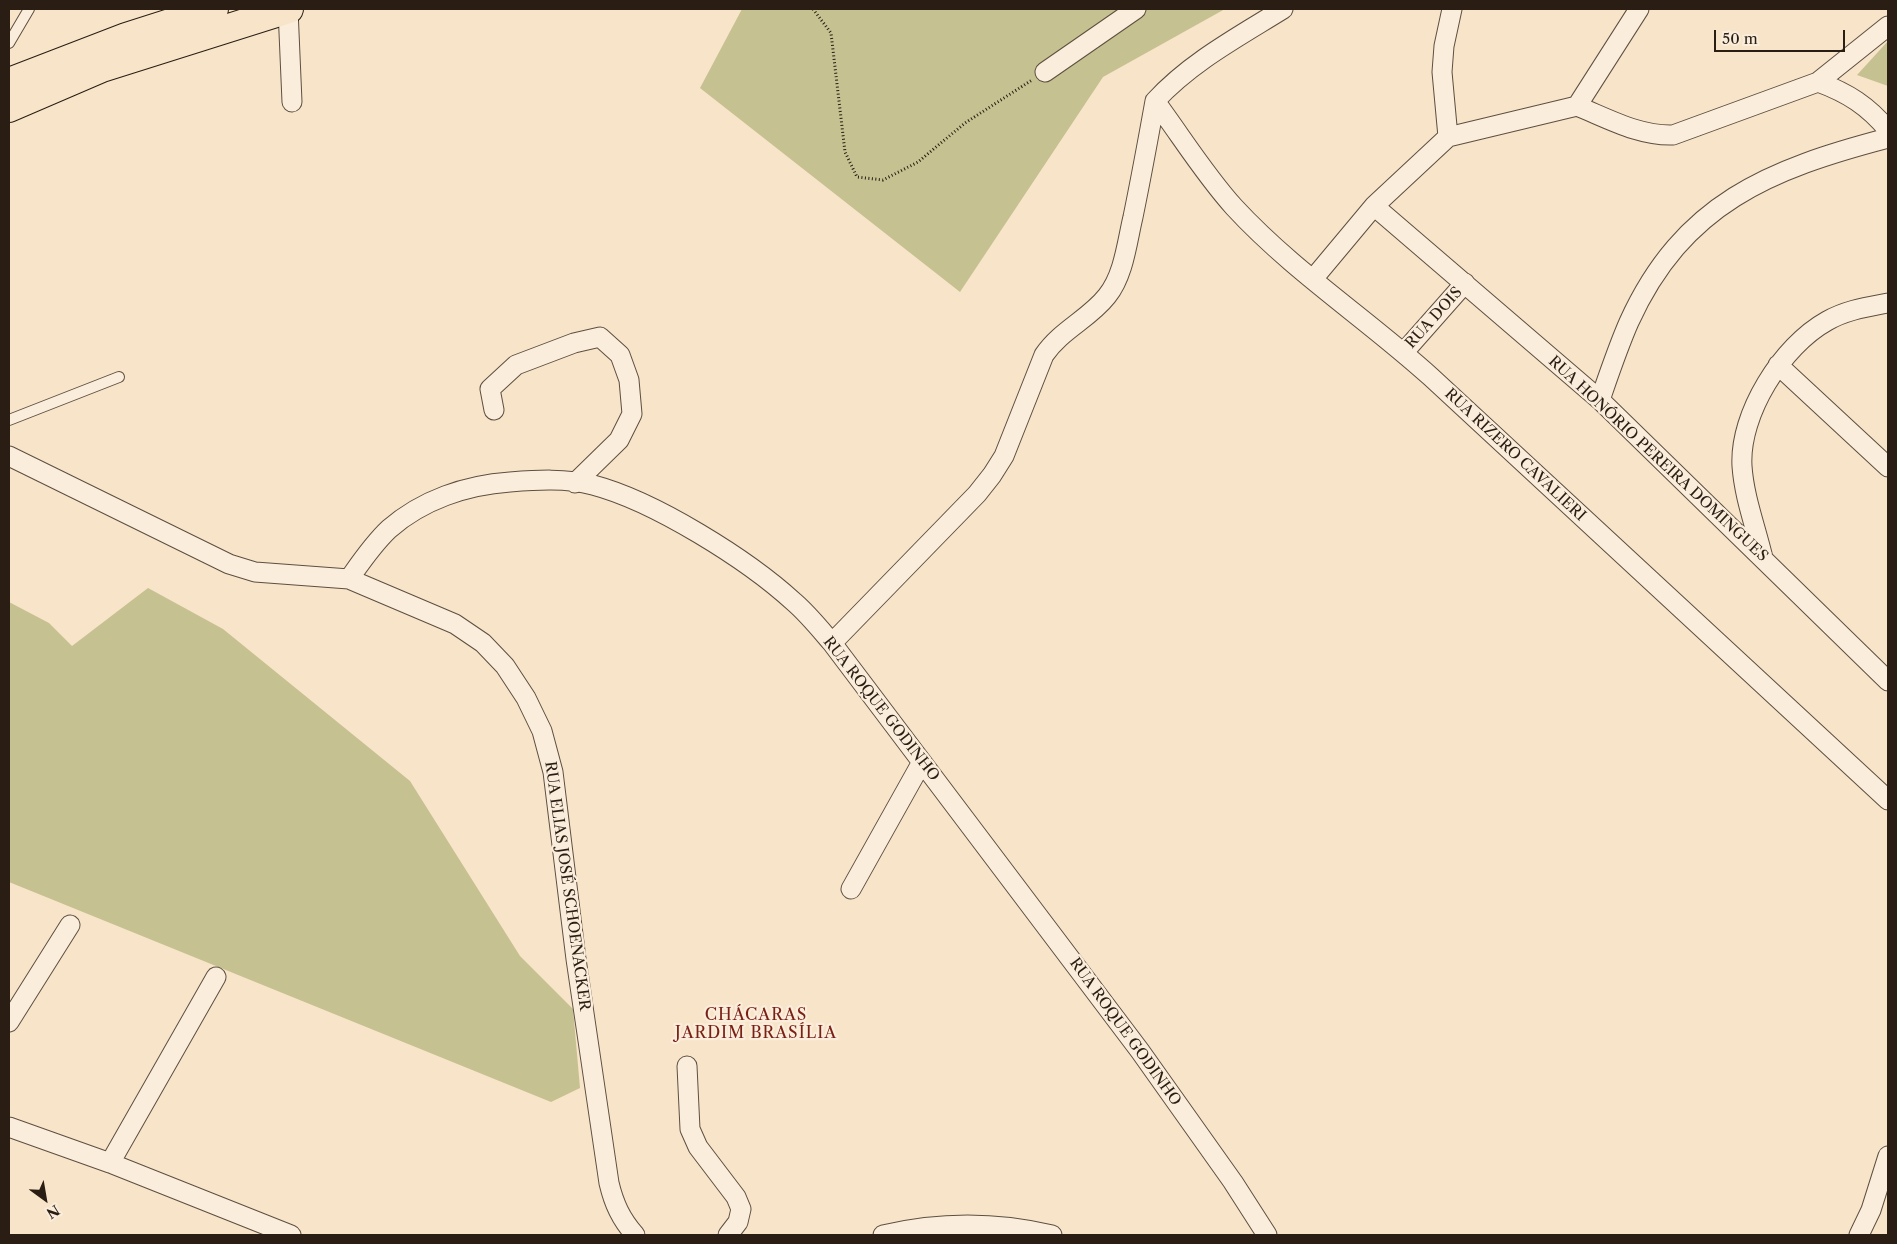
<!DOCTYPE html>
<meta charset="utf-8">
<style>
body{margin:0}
#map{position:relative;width:1897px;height:1244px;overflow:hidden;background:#f8e4c8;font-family:"Libre Caslon Text",serif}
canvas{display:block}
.frame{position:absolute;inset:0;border:10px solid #291d14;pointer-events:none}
.north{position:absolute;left:20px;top:1174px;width:50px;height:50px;-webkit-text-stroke:4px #faeddb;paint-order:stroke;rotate:148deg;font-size:14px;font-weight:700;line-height:20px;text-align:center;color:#291d14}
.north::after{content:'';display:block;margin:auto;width:18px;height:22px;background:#291d14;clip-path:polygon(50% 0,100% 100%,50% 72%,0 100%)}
.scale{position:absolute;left:1714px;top:30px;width:131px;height:22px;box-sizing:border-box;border:2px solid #291d14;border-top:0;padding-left:6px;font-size:15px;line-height:18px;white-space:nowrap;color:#291d14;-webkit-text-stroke:4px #faeddb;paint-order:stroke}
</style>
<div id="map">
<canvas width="1897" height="1244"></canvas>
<div class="frame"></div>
<div class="north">N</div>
<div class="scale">50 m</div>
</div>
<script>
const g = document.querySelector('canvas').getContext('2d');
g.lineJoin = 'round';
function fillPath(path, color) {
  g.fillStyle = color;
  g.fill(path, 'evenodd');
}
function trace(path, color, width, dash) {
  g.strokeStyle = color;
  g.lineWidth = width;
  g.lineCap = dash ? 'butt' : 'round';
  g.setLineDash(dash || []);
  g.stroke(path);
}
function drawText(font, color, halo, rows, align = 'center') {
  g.font = font + ' "Libre Caslon Text",serif';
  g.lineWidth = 4.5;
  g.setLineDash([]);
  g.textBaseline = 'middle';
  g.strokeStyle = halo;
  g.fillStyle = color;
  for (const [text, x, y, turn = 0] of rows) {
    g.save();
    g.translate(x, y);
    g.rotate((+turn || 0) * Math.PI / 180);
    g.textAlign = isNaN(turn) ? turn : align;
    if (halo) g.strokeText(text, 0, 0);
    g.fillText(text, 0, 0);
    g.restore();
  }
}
fillPath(new Path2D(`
 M742,9H1225L1103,77L960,292L700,88Z
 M1888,41V86L1857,75Z
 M148,588L223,629L410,781L520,956L573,1009L580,1088L551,1102L9,882V602L49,623L72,646Z`), '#c5c190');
const service = new Path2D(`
 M9,43L29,9
 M9,420L119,377`);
const minor = new Path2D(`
 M288,9L292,102
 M1045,72L1136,9
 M1818,82C1848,93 1868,106 1888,130
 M1155,101C1181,136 1205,175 1234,207C1293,271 1367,319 1431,377C1583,518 1736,659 1888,800
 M1155,101C1191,62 1238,37 1283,9
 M1577,106C1609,119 1639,136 1673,135L1818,82L1888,26
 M1448,137L1577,106L1639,9
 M1374,206L1600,400L1888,681
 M1313,279L1374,206L1448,137L1442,72L1444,46L1452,9
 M1404,352L1465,283
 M1778,365L1888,467
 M1600,400C1609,374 1618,347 1629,322C1683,203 1770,169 1888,138
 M494,410L490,389L516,365L574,343L600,337L620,355L629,380L632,414L619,440L575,483
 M9,456L229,564L255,572L349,579L455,624L483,643L505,666L526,698L542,731L553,772L576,959L609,1183C614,1204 621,1219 635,1235
 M1763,558C1756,528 1744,497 1742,466C1739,414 1782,346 1827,321C1846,310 1867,307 1888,303
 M349,579C361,562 373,544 389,529C422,500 466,485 510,482C536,480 566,478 593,485C654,501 747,559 794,602C808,614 820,629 832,643L1140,1051L1233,1182L1267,1235
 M832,643L977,494L992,475L1004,456L1044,355C1061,330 1089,319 1107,296C1124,275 1127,242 1133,217C1141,178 1148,140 1155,101
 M851,889L922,762
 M9,1022L70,925
 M687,1066L690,1129L698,1147L736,1197L741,1209L738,1222L728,1235
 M9,1127L110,1163L291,1235
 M110,1163L216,977
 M883,1235C938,1222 997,1222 1052,1235
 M1859,1235L1871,1210L1888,1156`);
const trunk = new Path2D(`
 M9,82L126,37L214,9
 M9,108L102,68L289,9`);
trace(service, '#5d4f41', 12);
trace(minor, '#5d4f41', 21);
trace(trunk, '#291d14', 30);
trace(new Path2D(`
 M813,9L831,33L845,152L857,177L883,180L918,162L965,123L1032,80`), '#291d14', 3, [1, 2.5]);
trace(service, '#faeddb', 10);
trace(minor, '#faeddb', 19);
trace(trunk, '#f8e4c8', 28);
drawText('15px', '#291d14', '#faeddb', [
 ["RUA DOIS",1434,318,-48],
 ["RUA RIZERO CAVALIERI",1515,455,43],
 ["RUA HONÓRIO PEREIRA DOMINGUES",1658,459,43],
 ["RUA ROQUE GODINHO",881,709,52],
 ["RUA ELIAS JOSÉ SCHOENACKER",567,886,82],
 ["RUA ROQUE GODINHO",1125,1032,54]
]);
g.letterSpacing = '1px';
drawText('16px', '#7a1f14', '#faeddb', [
 ["CHÁCARAS",756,1015],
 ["JARDIM BRASÍLIA",756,1033]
]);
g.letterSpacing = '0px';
</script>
